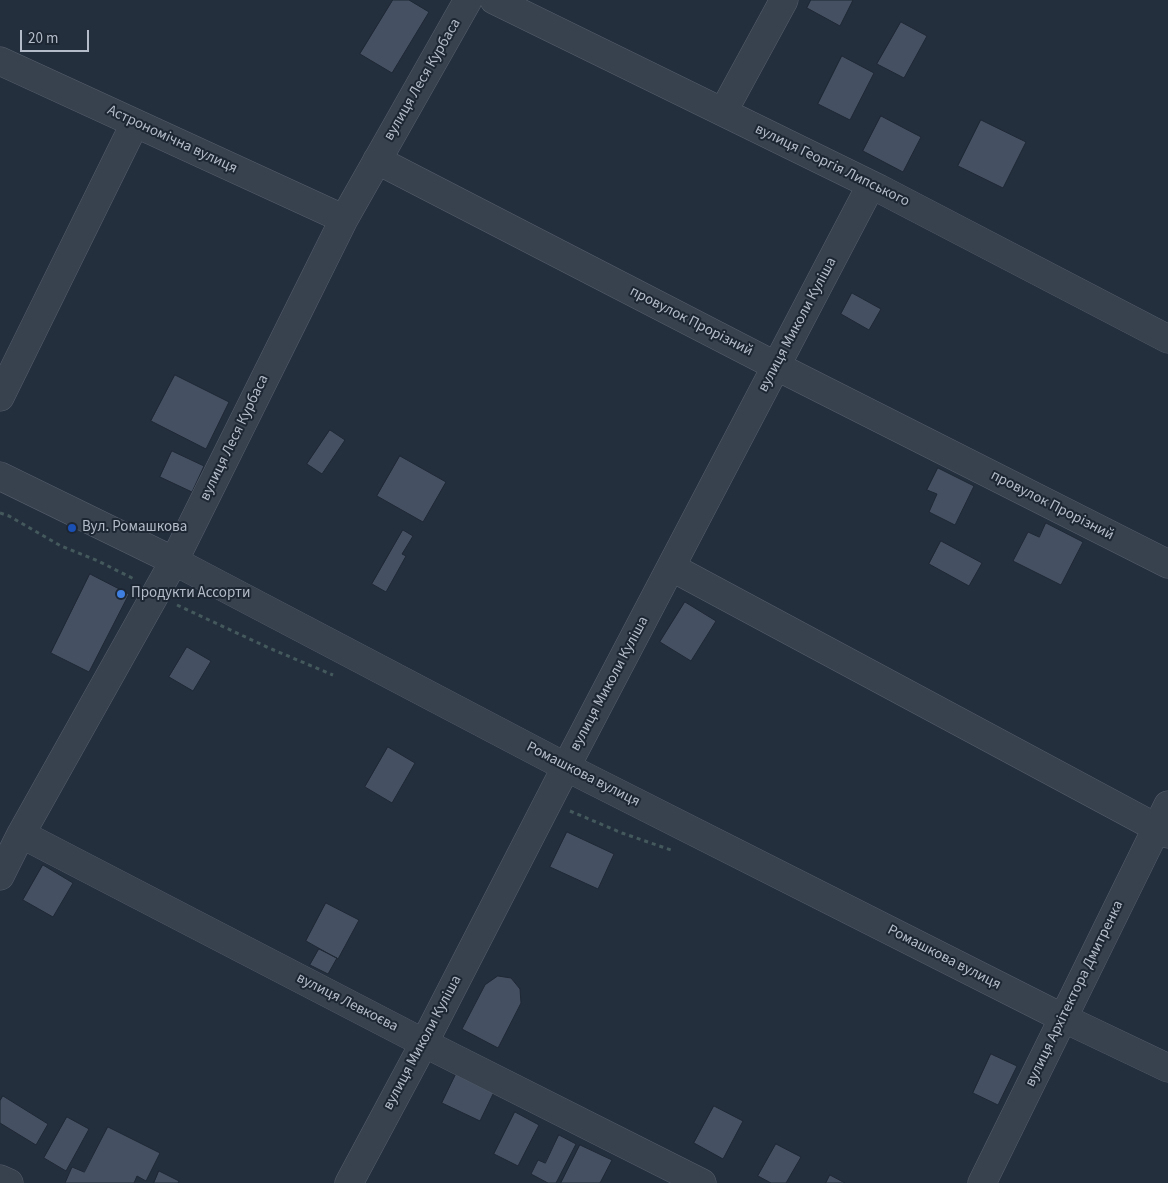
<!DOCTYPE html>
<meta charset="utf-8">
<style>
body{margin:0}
#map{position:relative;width:1168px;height:1183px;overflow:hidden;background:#242f3e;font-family:"Source Sans 3",sans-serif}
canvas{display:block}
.scale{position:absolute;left:20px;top:30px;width:69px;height:22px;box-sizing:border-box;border:2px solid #b4bcc9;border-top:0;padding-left:6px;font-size:15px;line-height:18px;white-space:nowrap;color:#b4bcc9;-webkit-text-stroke:4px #1d2633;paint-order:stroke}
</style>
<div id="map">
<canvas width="1168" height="1183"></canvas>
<div class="scale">20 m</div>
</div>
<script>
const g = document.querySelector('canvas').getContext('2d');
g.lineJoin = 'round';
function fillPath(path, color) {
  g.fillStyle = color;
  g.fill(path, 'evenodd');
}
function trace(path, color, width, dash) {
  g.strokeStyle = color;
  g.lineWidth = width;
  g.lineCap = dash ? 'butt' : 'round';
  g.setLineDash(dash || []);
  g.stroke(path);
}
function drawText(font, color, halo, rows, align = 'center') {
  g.font = font + ' "Source Sans 3",sans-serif';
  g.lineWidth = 4;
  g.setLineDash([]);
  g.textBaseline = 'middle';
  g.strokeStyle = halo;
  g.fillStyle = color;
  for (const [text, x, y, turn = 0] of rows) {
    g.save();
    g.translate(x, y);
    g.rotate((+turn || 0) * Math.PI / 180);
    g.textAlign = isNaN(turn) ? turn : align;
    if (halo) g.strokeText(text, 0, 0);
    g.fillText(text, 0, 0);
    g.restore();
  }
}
const building = new Path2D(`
 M393,0H409L429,12L392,73L360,54Z
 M811,0H853L840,26L807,8Z
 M901,22L927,36L904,78L877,64Z
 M842,56L874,73L850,120L818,104Z
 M881,116L921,137L903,172L863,151Z
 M981,120L1026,142L1003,188L958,166Z
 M852,293L881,309L869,330L841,314Z
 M175,375L229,402L206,449L151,421Z
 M330,430L345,440L322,474L307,464Z
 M172,451L204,466L192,492L160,477Z
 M400,456L446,482L423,522L377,496Z
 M938,468L974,486L955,525L929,512L937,494L927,490Z
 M1046,523L1083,542L1061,585L1013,561L1028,532L1039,537Z
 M403,530L413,536L402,554L406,556L386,592L372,584Z
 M941,541L982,563L969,586L929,564Z
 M90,574L129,594L89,672L51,653Z
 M685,602L716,621L691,661L660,642Z
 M187,647L211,661L193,691L169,677Z
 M388,747L415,763L392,803L365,787Z
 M567,832L614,854L598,889L550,867Z
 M43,865L73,883L53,917L23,900Z
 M326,903L359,920L338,959L306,941Z
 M319,949L337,958L328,974L310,965Z
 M498,976L511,978L520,989L521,1003L498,1048L462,1029L485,985Z
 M991,1054L1017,1066L998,1105L973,1093Z
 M456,1074L494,1092L480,1121L442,1103Z
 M3,1096L48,1124L36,1145L0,1123V1101Z
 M714,1106L743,1121L723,1159L694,1143Z
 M515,1112L539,1125L518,1166L494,1154Z
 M67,1117L89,1129L66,1171L44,1158Z
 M108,1127L160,1153L146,1181L137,1176L134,1183H65L72,1167L84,1172Z
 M559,1135L576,1144L556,1183H548L531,1174L538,1160L545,1163Z
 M776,1144L801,1157L786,1183H771L758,1176Z
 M580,1145L612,1160L600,1183H561Z
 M159,1171L179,1181L178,1183H154Z
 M830,1175L845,1183H826Z`);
fillPath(building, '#455162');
trace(building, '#1f2835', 1);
const minor = new Path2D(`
 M494,0L880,189L1168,339
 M0,61L344,219
 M723,112L784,0
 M377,160L776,366L1168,564
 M0,397L135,123
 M0,476L174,561L566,767L1063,1018L1168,1068
 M671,567L1168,834
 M21,834L424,1043L702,1183
 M0,876L21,834L174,561L344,219L468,0
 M0,1179L9,1183
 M349,1183L424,1043L566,767L871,185
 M982,1183L1168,805`);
trace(minor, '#565f6c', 29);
trace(new Path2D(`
 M0,513L9,516L61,546L98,561L136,580
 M177,605L269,648L333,675
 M570,811L622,833L671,850`), '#44595c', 3, [4, 4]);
trace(minor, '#38414e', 28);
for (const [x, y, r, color] of [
 [72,528,5,"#1a4fb4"],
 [121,594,5,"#3f7fe0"]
]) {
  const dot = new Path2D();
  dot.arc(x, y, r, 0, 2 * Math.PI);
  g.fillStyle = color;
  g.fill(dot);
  trace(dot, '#1d2633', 2);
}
drawText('15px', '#b4bcc9', '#1d2633', [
 ["вулиця Леся Курбаса",423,80,-60],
 ["Астрономічна вулиця",172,140,25],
 ["вулиця Георгія Липського",832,166,26],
 ["провулок Прорізний",691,322,27],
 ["вулиця Миколи Куліша",798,325,-62],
 ["вулиця Леся Курбаса",235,438,-64],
 ["провулок Прорізний",1052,506,27],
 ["вулиця Миколи Куліша",610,684,-62],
 ["Ромашкова вулиця",583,775,27],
 ["Ромашкова вулиця",944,958,27],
 ["вулиця Архітектора Дмитренка",1075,994,-64],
 ["вулиця Левкоєва",347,1003,27],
 ["вулиця Миколи Куліша",423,1043,-62]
]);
drawText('15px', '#b4bcc9', '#1d2633', [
 ["Вул. Ромашкова",82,528],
 ["Продукти Ассорти",131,594]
], 'left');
</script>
